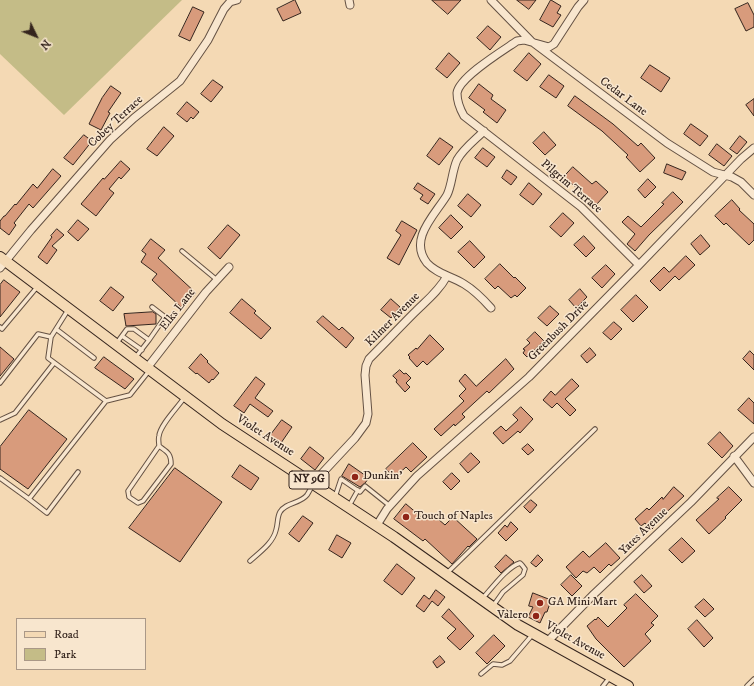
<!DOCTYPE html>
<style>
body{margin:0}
#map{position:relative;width:754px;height:686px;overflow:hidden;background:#f4d9b4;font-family:"IM FELL DW Pica",serif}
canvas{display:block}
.legend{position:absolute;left:16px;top:618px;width:130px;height:52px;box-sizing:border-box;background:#f8e6ce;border:1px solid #aa9887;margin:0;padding:5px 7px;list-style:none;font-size:12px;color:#34241d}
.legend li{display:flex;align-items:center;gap:8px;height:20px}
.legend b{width:20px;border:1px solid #aa9887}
.north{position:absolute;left:16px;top:16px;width:40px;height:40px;-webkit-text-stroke:3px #f8e6ce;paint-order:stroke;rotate:133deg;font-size:11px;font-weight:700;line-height:16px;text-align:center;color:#34241d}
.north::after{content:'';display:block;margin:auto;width:14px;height:18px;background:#34241d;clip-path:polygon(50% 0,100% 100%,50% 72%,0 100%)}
</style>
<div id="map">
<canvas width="754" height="686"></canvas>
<ul class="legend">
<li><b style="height:5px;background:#f4d9b4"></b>Road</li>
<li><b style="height:11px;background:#c4bc87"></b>Park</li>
</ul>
<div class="north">N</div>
</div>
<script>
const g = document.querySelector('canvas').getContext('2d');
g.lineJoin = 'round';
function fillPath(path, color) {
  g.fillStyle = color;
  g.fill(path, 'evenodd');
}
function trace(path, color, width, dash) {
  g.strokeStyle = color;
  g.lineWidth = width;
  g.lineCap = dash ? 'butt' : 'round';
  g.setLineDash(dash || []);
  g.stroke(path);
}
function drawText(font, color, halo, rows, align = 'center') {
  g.font = font + ' "IM FELL DW Pica",serif';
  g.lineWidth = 3;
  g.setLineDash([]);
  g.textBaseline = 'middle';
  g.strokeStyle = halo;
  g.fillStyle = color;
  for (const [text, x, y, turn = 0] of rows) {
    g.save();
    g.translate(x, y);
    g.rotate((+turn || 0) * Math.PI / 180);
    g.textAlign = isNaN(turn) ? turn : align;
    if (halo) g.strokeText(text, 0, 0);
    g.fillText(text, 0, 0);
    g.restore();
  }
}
fillPath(new Path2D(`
 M0,0H182L64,115L0,54Z`), '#c4bc87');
const building = new Path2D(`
 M295,0L301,13L283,21L277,9Z
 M432,0H461L448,14Z
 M517,0H536L529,9Z
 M551,0L561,6L557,13L561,15L553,27L540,20Z
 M748,3L754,15V27L746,31L735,9Z
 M193,7L204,12L190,41L179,36Z
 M488,26L501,37L490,50L477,38Z
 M449,53L460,63L447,78L436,69Z
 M529,53L541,64L527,81L514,71Z
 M650,65L670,78L661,92L641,78Z
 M549,75L564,86L556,98L540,87Z
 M213,80L223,87L211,102L201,94Z
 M479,84L493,95L491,99L506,110L497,123L483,112L485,110L469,98Z
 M111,86L121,93L108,112L110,113L101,130L89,124L102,98Z
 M575,96L613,124L638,146L641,143L655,158L640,172L626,157L628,155L602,131L568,106Z
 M754,99V116L746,105Z
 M187,102L199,112L193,119L191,117L187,122L177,114Z
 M691,124L708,136L700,146L684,134Z
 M164,127L174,136L157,156L147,149Z
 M544,132L556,145L545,155L533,143Z
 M84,135L92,141L73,165L64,158Z
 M740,136L747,142L737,154L730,149Z
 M440,138L453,147L439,165L427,156Z
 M717,144L732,156L724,166L709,155Z
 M483,148L495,157L487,167L475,158Z
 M121,161L130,169L121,179L119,177L109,189L114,193L96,216L81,204L103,178L104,179Z
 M667,164L686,172L682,180L664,173Z
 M573,167L592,184L596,181L608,192L596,205L564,177Z
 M53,169L61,176L33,208L29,204L14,223L16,225L9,235L0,228V221L4,216H5L15,204L16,205L33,184L37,188Z
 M507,170L517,177L511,185L502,178Z
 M648,179L656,187L645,198L638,190Z
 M418,183L435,194L428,204L420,199L423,195L414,189Z
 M529,183L542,194L533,205L520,195Z
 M673,192L683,202L649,235L635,251L627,244L635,234L622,222L628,216L641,227L664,204L662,203Z
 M468,194L481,205L471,217L458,206Z
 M732,200L740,209L739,210L754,224V240L749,245L726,223L724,225L715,216Z
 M563,213L574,223L561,237L550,227Z
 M451,215L463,227L451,239L439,228Z
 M78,220L89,229L78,241L68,232Z
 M402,221L417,230L399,265L387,258L401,235L396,231Z
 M228,225L240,235L220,259L208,248Z
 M57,229L64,235L52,246L57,250L47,264L38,257L52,237L51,236Z
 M701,235L710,246L700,255L691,244Z
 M584,236L595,248L586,257L574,245Z
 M151,239L165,250L158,258L196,293L182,308L152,280L157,274L141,262L146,254L142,251Z
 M470,241L485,257L474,268L458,252Z
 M686,256L695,265L679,280L675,276L660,291L650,281L664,267L669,272Z
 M500,264L514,278L515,277L526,288L517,297L515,295L511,298L498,286L495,289L485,279Z
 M606,265L615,274L602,288L592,278Z
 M4,280L20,292L0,317V285Z
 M111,287L124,297L113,311L100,301Z
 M580,289L587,297L576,308L569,300Z
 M636,295L648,307L633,322L621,310Z
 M242,299L256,311L254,313L271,328L261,339L230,313Z
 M391,299L400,307L391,318L381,310Z
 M550,306L559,314L547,326L538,318Z
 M153,312L156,314V324L126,326L124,314Z
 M323,316L339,330L342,327L354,338L346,348L317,322Z
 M614,322L622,329L611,340L603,333Z
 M535,332L544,341L527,357L523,353L525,350L523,349L530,343L527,340Z
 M430,335L444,349L427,365L423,361L417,367L409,358L410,357L408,355L416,348L417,349Z
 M0,347L14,359L0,376Z
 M590,348L596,355L587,363L581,356Z
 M750,351L754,355V370L743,359Z
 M201,354L208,361L207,362L219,373L213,380L212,379L209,383L197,373L196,374L189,368Z
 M104,357L134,379L125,389L95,368Z
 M506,359L514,369L489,393L487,391L462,414L465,417L455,426L454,424L441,436L434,429L464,401L459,396L466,389L459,381L465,374L476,386Z
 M400,370L404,374L406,373L411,378L406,383L410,387L405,392L396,382L397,380L393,376Z
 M256,377L265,384L255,398L273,411L268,417L250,404L244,413L234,406Z
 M572,379L579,386L565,399L576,410L570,416L557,403L552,408L543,400L551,391L555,395Z
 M749,398L754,403V424L738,410Z
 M521,407L533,419L520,433L518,431L503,444L493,433L501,426L506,431L518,420L513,415Z
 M29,410L67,439L28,489L0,469V447Z
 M282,420L292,427L281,443L270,436Z
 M720,432L733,446L722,458L708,444Z
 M413,443L427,457L411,472L406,467L394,478L386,469Z
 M528,444L534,450L528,455L522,449Z
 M310,447L324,458L315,470L301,459Z
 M471,453L480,462L468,473L460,464Z
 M349,464L369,478L365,483L360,487L342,476Z
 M240,465L259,478L251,490L232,477Z
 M175,468L222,502L180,562L129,528Z
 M452,473L460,481L451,490L443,482Z
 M674,487L684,496L658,520L660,521L651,530L645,523L641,526L635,519L647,508L649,510L662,497L663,499Z
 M729,487L742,500L725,517L726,518L709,534L696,520L719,499L717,498Z
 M531,500L537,505L530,513L524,507Z
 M406,504L425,520L431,513L445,525L453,517L477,539L469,547L468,546L452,564L425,539L423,541L394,519Z
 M303,516L313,523L299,542L289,534Z
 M511,522L518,529L506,541L498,533L505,525L507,527Z
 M337,535L351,543L342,558L329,550Z
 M682,538L695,551L682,563L669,550Z
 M606,543L620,558L611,566L609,564L600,573L594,567L587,573L583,571L576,578L566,567L583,551L589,557Z
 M506,555L514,562L501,573L495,567Z
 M538,555L543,560L536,567L531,563Z
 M397,564L415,578L402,595L384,581Z
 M571,575L582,586L572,596L561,585Z
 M642,575L652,586L644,593L634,582Z
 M436,590L445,597L438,606L432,601L424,612L416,606L424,595L429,599Z
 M533,593L551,600L547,612H545L540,623L528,617L533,607L529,606Z
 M636,594L658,616L651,623L654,625L645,634L651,641L624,667L596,639L587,626L595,619L596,620L598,617L608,627L627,608L624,605Z
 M704,599L714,609L705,617L695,607Z
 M449,609L474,636L460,650L447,638L456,629L442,617Z
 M697,620L713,638L704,647L688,629Z
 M494,635L505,646L487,664L476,653Z
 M440,656L445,662L437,668L433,662Z`);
fillPath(building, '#d89b7c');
trace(building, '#34241d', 1);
const lane = new Path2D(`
 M182,251L217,280
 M68,310L51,337L48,358L106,401L130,395L149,371
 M0,327L2,329L38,286
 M56,329L94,358
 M122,336L142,350
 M149,340L165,317L152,307
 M116,344L127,329H134L149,340L135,358
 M0,383L38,334L51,337
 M0,420L15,413L54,363
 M159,446L128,491L129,497L138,503L143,501L171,464C171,453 167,452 159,446C159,443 158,439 159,436C160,425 178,407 184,398
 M0,478L29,499L106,401
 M335,497L341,479L360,492L365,486L390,506
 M29,499L47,513L78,472
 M349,506L358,490
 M250,561C260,552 273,543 276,530C278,524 277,517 280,512C286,502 300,504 307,495C309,492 311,488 313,484
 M447,573L595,429
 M482,599C492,588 507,567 520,563L522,565L525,569L523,575L503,592L493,606
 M481,674L493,664L502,665L510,661L533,634
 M603,686L610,677
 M747,686L754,679`);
const street = new Path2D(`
 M349,0L350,5
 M491,0L531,41L667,143L713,172L732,177L741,182L754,195
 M584,0L578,7L554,44L549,47L524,40L517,41C504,50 459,77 457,93C457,101 460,109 464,116L581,207L639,265
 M484,131C475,140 463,149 457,160C452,171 452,185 447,195C435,215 408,239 427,263C437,274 451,276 464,284C474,290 483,299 491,308
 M0,268L31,230L110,140L134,118L180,81L208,40L224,9L230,2L237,0
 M147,368L206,292L229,267
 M734,456L754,483
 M313,483L355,438L366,423L368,414L365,375L366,366L369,359C384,344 399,328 414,313C426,301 439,291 447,276
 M377,525L387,509L417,476L529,377L639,265L741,159L754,148
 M548,641L594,594L691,502L754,437`);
const primary = new Path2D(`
 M0,257L222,424L394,537L518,625L628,686`);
trace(lane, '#645143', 5.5);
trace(street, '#645143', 9);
trace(primary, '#34241d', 12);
trace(lane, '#f8e6ce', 3.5);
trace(street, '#f8e6ce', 7);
trace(primary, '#f4d9b4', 10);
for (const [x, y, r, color] of [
 [355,477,4,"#8f2418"],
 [406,517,4,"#8f2418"],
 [540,603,4,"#8f2418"],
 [536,616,4,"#8f2418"]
]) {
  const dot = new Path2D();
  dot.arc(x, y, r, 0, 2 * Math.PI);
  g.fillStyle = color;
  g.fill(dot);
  trace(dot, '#f8e6ce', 1.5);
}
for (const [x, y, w] of [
 [309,480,40]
]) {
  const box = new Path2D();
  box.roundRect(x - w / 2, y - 9, w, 18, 3);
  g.fillStyle = '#f8e6ce';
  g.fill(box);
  trace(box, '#34241d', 1);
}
drawText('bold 11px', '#34241d', null, [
 ["NY 9G",309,480]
]);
drawText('12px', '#34241d', '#f8e6ce', [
 ["Cedar Lane",623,97,37],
 ["Cobey Terrace",116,122,-43],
 ["Pilgrim Terrace",571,187,40],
 ["Elks Lane",178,310,-52],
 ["Kilmer Avenue",393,320,-45],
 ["Greenbush Drive",559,331,-45],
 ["Violet Avenue",265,436,33],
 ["Yates Avenue",644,532,-44],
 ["Violet Avenue",575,641,29]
]);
drawText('12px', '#34241d', '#f8e6ce', [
 ["Dunkin'",363,477],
 ["Touch of Naples",414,517],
 ["GA Mini Mart",548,603],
 ["Valero",528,616,"right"]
], 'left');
</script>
